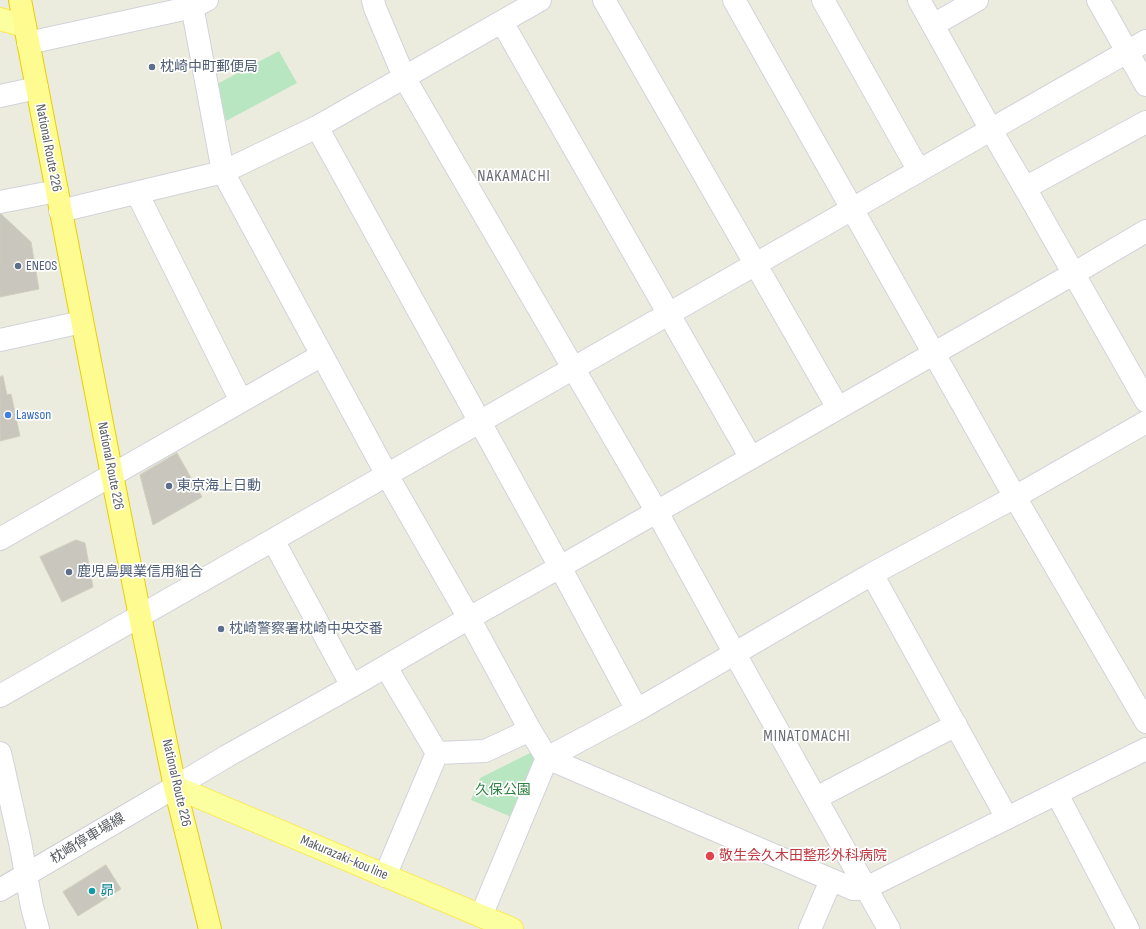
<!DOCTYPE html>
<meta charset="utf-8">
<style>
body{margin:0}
canvas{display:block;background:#ececde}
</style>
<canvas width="1146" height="929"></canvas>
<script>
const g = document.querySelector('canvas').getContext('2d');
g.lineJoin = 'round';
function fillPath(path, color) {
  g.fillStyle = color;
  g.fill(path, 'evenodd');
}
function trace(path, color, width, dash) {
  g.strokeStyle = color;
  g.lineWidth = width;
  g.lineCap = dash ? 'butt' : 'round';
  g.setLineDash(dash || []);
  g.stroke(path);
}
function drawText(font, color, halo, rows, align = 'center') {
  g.font = font + ' "Sofia Sans Condensed","Noto Sans JP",sans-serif';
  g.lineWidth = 3.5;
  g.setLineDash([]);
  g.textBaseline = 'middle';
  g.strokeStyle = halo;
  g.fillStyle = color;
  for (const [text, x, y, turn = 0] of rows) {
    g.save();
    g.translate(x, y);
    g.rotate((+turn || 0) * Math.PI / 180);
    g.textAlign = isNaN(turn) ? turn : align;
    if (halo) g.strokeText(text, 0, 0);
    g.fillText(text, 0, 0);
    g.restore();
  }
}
fillPath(new Path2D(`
 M279,51L297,83L226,121L217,84Z
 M532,752L537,761L514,818L471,800L480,778Z`), '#b8e6c1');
const building = new Path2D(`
 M0,213L31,242L39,289L0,297Z
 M3,376L7,395L11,394L20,436L0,441V377Z
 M177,453L202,497L153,525L140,475Z
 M76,540L85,543L93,587L62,602L40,557Z
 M106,865L121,889L78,916L63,892Z`);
fillPath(building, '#c9c7bd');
trace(building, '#d1cebc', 1);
const minor = new Path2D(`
 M191,0L223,172L387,475L469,618L530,730L547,758L853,889L866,888L1146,749
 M373,0L375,8L404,77L657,512L735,654L889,929
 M604,0L838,408
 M734,0L1015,497L1146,722
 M823,0L919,171
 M1098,0L1146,85
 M502,22L751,458
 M933,25L977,0
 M0,96L37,88
 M317,127L560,567L637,710
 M1025,188L1146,122
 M137,193L241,401
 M0,202L57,191
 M60,211L223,172L317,127L540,0
 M0,340L82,322
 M0,539L322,355
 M273,540L352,686
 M872,574L1007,818
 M0,696L1146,41
 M0,753L20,842L32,907L38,929
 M437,753L485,751L530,730
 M175,787L227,756L352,686L469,618L560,567L1073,274L1146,231
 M1057,794L1128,929
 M816,798L956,725
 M385,876L437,753L386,667
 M481,916L547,758L637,710L872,574L1015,497L1146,422
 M810,929L831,880`);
const tertiary = new Path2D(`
 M919,0L991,130L1025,188L1146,401
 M28,43L193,7L207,0`);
const secondary = new Path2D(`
 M0,890L175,787`);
const primary = new Path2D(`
 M0,19L25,26
 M175,787L512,929`);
const trunk = new Path2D(`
 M20,0L112,475L140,616L175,787L210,929`);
trace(minor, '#d1d3da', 24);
trace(tertiary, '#d1d3da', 24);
trace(secondary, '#c9cbd4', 24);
trace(primary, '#f9ea4a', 24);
trace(trunk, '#eace00', 24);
trace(minor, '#fff', 22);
trace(tertiary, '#fff', 22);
trace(secondary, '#fff', 22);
trace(primary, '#fcffa0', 22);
trace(trunk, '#fefb91', 22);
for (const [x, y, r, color] of [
 [152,67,4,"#5c6f8a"],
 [18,266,4,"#5c6f8a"],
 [8,415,4,"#3f7fe0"],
 [169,486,4,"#5c6f8a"],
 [69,572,4,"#5c6f8a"],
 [221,629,4,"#5c6f8a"],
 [710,856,5,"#e0444e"],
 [92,891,4,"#0f9aa8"]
]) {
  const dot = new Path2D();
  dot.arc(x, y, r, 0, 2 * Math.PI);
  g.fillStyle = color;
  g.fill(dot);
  trace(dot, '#fff', 1.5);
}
drawText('14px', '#4e5e75', '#fff', [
 ["枕崎中町郵便局",160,67],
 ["ENEOS",26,266],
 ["東京海上日動",177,486],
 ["鹿児島興業信用組合",77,572],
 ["枕崎警察署枕崎中央交番",229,629]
], 'left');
drawText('14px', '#575a61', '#fff', [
 ["National Route 226",48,148,79],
 ["National Route 226",110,466,79],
 ["National Route 226",176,783,77],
 ["枕崎停車場線",88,839,-31],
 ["Makurazaki-kou line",344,858,23]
]);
drawText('14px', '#366cbe', '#fff', [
 ["Lawson",16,415]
], 'left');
drawText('14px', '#2e8142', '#fff', [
 ["久保公園",503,790]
]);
drawText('14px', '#be3a42', '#fff', [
 ["敬生会久木田整形外科病院",719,856]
], 'left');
drawText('14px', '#0d838f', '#fff', [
 ["昴",100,891]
], 'left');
g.letterSpacing = '1px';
drawText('16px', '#686b73', '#fff', [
 ["NAKAMACHI",514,177],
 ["MINATOMACHI",807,737]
]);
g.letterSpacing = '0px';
</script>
